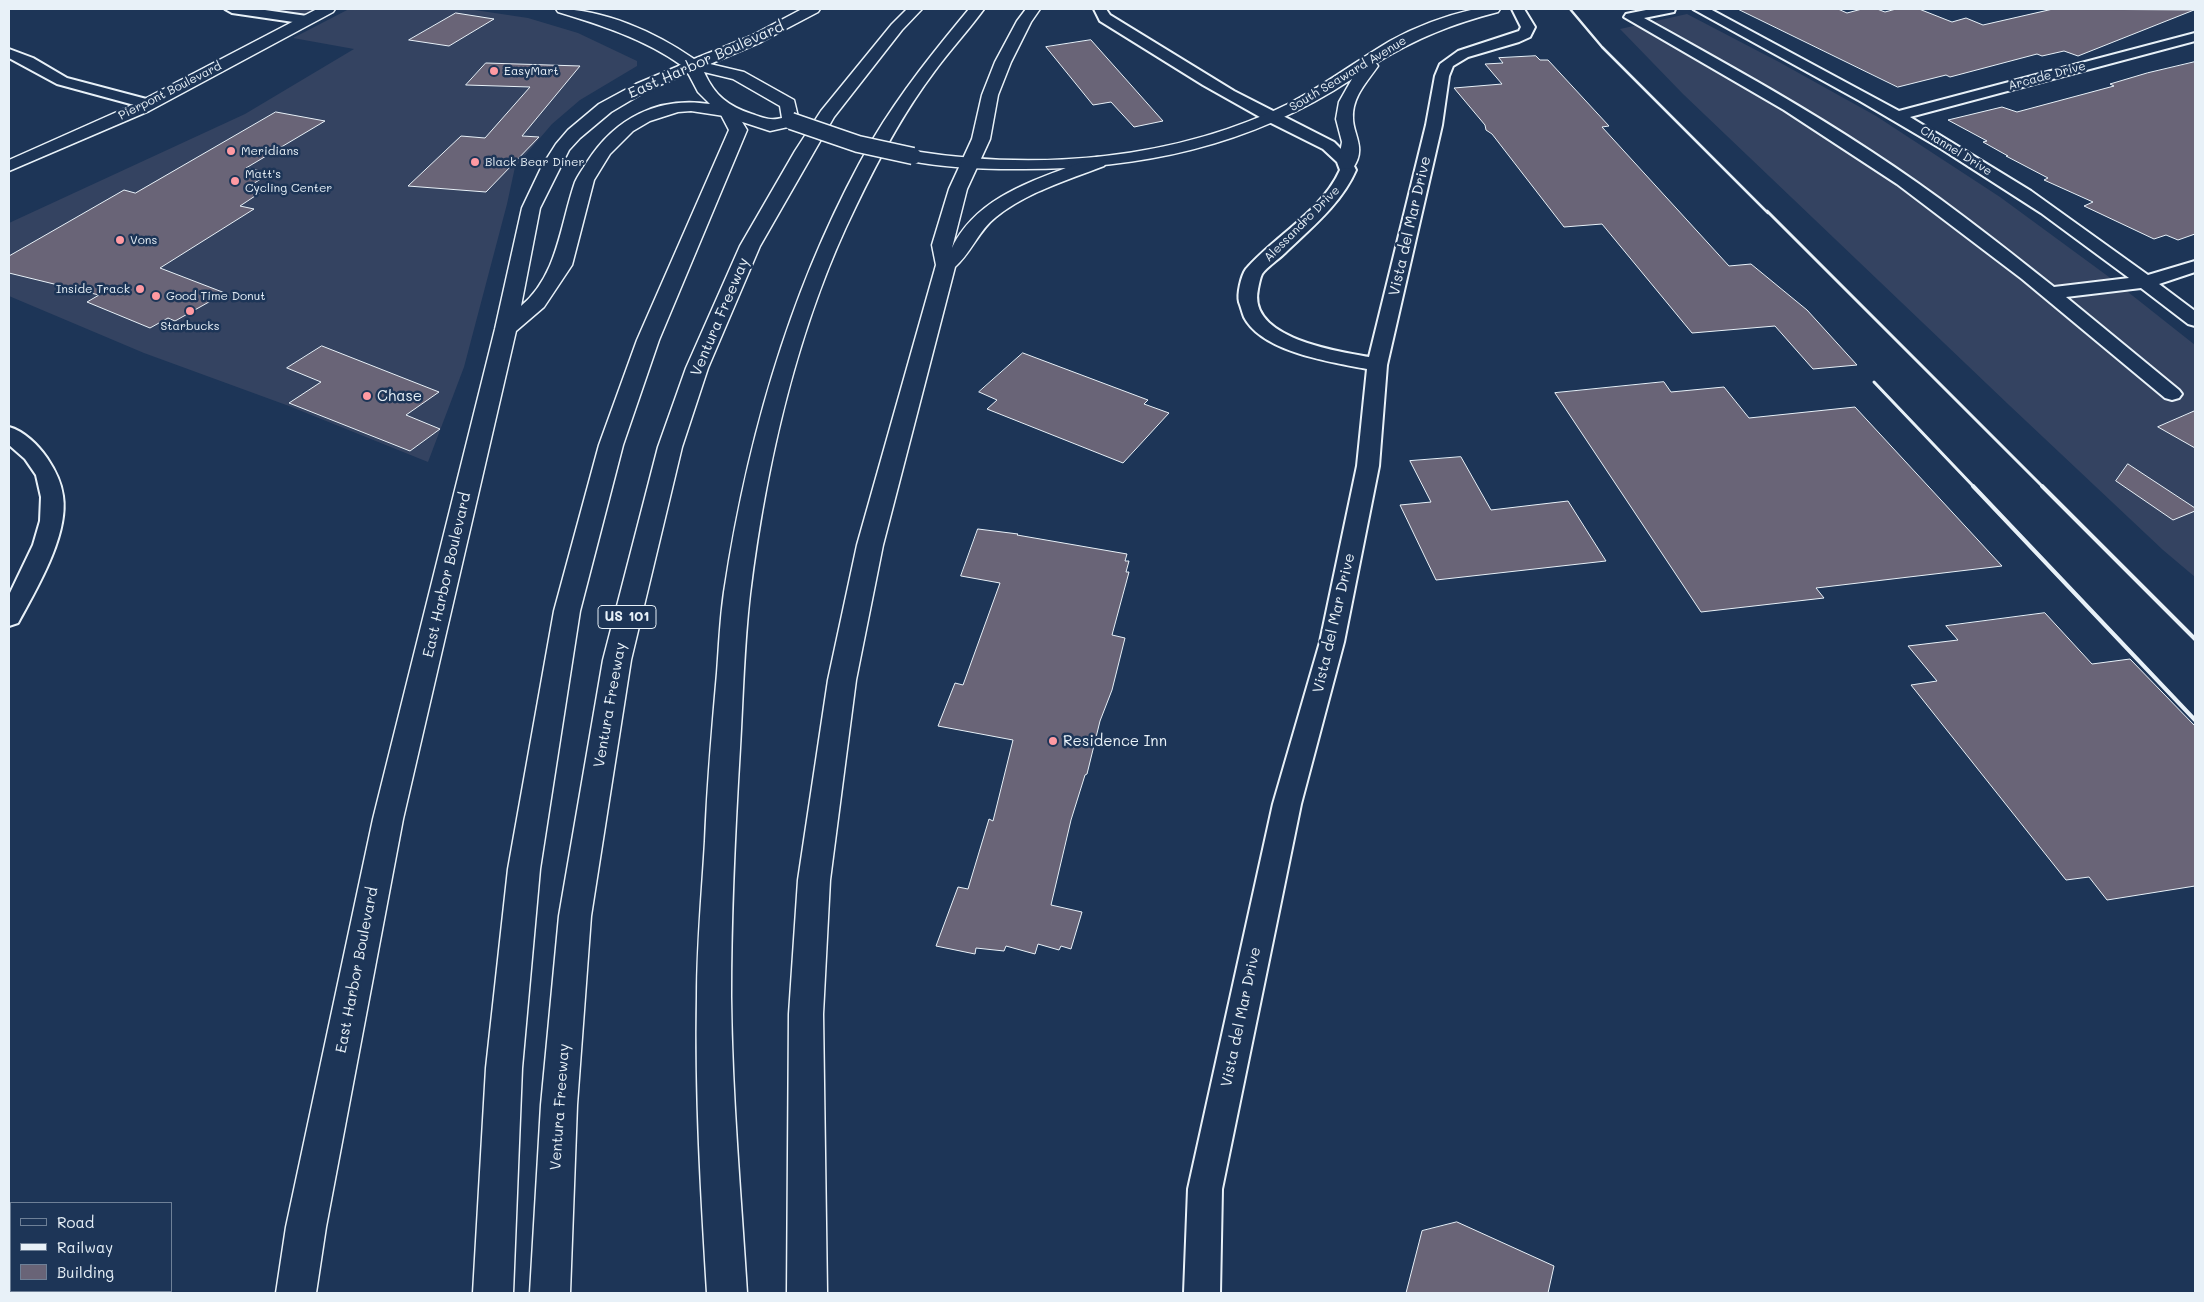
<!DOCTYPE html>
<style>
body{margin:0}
#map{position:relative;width:2204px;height:1302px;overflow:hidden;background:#1d3557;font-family:Mali,sans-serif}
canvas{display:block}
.frame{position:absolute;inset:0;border:10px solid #e8f1f8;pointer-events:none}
.legend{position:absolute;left:10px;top:1202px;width:162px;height:90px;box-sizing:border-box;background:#1d3557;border:1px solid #6e8097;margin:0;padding:6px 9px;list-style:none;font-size:15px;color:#e8f1f8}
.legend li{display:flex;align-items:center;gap:10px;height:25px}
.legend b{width:25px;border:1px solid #6e8097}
</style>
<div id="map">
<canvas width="2204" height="1302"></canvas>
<div class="frame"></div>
<ul class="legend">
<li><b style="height:6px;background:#1d3557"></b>Road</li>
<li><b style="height:6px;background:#e8f1f8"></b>Railway</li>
<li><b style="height:14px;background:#696477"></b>Building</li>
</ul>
</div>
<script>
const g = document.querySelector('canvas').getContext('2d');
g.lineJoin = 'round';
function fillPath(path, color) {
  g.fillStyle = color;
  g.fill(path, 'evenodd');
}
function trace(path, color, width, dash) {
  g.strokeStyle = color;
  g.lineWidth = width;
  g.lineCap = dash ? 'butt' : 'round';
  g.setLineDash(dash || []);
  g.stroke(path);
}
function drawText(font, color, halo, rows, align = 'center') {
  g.font = font + ' Mali,sans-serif';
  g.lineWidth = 5;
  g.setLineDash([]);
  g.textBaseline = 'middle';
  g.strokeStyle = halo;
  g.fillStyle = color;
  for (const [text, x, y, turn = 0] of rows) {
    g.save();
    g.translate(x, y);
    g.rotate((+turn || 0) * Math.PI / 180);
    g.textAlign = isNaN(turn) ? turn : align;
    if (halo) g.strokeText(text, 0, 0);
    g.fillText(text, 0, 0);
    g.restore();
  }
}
fillPath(new Path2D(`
 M229,9H328L307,20Z
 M349,9H468L528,18L578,33L637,61V66L580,100L552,124L515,167L507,204L464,367L428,462L289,406L144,353L9,296V223L245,114L354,49L293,38Z
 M1687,14L1779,62L1876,116L2000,197L2109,277L2195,345V577L2163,550L2009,405L1683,94L1620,29Z`), '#344361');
const building = new Path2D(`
 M1738,9H1838L1847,13L1862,9H1877L1885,12L1896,9H1919L1952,22L1966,18L1983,25L2053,9L2194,10L2078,56L2064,51L2042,56L2037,54L1950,77L1946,75L1898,87Z
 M456,13L494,19L449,46L409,40Z
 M1091,40L1163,121L1134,127L1111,102L1093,105L1046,47Z
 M1536,56L1540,60H1548L1609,126L1602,127L1729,266L1751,264L1807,310L1857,365L1813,369L1775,326L1692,333L1602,224L1564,227L1492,134L1486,130L1485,125L1454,88L1502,84L1485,64L1503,63L1499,58Z
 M2195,62V234L2178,240L2166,235L2154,239L2084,206L2093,202L2044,180L2048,178L2006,156H2008L1983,142L1987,141L1948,120L2002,107L2017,112L2114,86L2110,84L2147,73Z
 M486,63L580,66L522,136L539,137L486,192L408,186L461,136L485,138L530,87L466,85Z
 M276,112L325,121L246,168L271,173L251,185L267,188L240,206L254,209L160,268L225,293L175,321L168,318L150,328L87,302L99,295L9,273V256L124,190L135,193Z
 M322,346L439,392L406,415L440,429L410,451L289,403L321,382L287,368Z
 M1023,353L1148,400L1144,404L1169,413L1123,463L987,409L997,400L979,392Z
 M1664,382L1671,392L1724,387L1749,418L1855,407L2002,566L1816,588L1824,598L1701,612L1555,393Z
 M2195,411V448L2158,427Z
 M1461,457L1491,510L1568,501L1606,561L1436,580L1400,505L1431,502L1410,461Z
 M2128,464L2195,508V511L2173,520L2116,481Z
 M978,529L1018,534L1017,535L1127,554L1125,561H1129L1126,572H1129L1112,635L1125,638L1112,690L1100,721L1087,774L1085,775L1071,820L1051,905L1082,912L1071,949L1061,946L1059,950L1038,944L1035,954L1006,946L1004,951L976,948L975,954L936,946L958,887L968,889L989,819L993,821L1013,740L938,726L955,683L963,685L1000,583L961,576Z
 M2045,613L2092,664L2130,659L2195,726V886L2107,900L2089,877L2066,880L1911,685L1937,681L1908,646L1958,640L1946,626Z
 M1457,1222L1554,1266L1548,1293H1406L1422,1231Z`);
fillPath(building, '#696477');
trace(building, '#e8f1f8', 1);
const street = new Path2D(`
 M225,9H258L307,16L314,20L307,24L232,13Z
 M1094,9H1106L1110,15L1234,91L1334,142L1350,158L1356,170C1342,203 1310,229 1285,253C1278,260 1268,266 1262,274C1260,278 1259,284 1258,289C1247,338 1336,351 1369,357L1426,125L1435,76L1440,64L1458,51L1519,31L1521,27L1512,9H1524L1535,27L1530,37L1519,42L1468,57L1453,66L1449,76L1442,125L1387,365L1379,466L1344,642L1301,804L1222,1189L1220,1293H1184L1188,1189L1273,804L1320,642L1357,466L1367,369C1331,362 1262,352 1244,317C1242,312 1241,307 1239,302C1237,294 1241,276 1246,269C1276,235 1321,212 1340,170L1337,162L1323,149L1267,121L1203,85L1100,21Z
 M1651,9H1675L1674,12L1644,18C1721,61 1798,103 1872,152C1935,193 1995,240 2054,287L2129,278L2041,213L1940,148L1860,101L1693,9H1710L1899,111L2195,33V41L1910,117L2031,191L2148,275L2195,261V272L2159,284L2195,311V326L2188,324L2141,288L2066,297L2179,390L2182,394L2179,398L2172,400L2165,398L2022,279L1897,184L1784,110L1624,17L1626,14Z
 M9,49L33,58L67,78L154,101L157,104L154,107L149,109L57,84L9,58Z
 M9,427C24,431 38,445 47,458C55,470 61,481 63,496C69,535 36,590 18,623L9,626V595L33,545L40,521L41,497L36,475L25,459L9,445Z`);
const secondary = new Path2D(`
 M317,9H335L333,12L149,111L9,171V160L137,103Z
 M556,9C604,9 655,32 694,59L751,36L802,9H820L818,12L761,42L710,64L744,72L794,100L799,121L797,125L770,131L724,116L691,111L678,112L650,121L633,131L610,154L594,180L572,265L544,307L516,331L403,819L326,1227L316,1293H276L286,1227L373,819L495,329L522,208L542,166L556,144L568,130L599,104L636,84L681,65C644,39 601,25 558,12ZM704,72L733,79L780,106L782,118C770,121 764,118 752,114C728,106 715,96 704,72ZM688,73L698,92L710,104C658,96 615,118 587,162C583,169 578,175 575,182C560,225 558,275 521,306L540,208L569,150L580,138L611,112L648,90Z
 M1475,9H1500L1498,12C1452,24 1417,38 1376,63L1378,66C1367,82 1352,97 1353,118C1353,135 1367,148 1353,168L1347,169L1341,168L1338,164L1342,142L1336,119L1339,102L1352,79C1249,147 1138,170 1016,169C980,169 942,168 907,160L904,156L907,152L913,151C1038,171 1176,160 1290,103C1325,85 1356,61 1390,41C1417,26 1445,16 1475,9Z`);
const highway = new Path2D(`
 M907,9H922L902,30L834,117L760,246L708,368L682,447L631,660L591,916L577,1105L570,1293H530L541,1105L559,916L603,660L658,447L686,368L740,246L795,151L821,111L892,24Z
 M969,9H984C968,31 950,50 934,72C903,113 878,160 856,206C798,324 766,464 750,594C744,645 743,697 740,748C735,831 731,915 731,997C732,1096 741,1195 747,1293H707C701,1195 695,1095 697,996C697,944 702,893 705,841C707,785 712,729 717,673C719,646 720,619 724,592C748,434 793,278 873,139C901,92 935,50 969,9Z
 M1026,9H1040L1031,22L1011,62L998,95L990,139L967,189L952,248C978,194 1040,179 1092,158L1098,157L1104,158L1107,162L1104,166C1068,180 1027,192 996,217C978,231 972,252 955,267L883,545L856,680L830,880L823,1014L827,1293H787L789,1014L798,880L828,680L857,545L936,265L932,245L949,189L972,139L982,95L995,62L1017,21Z
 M727,106L733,107L747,130L659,340L623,445L580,611L540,869L522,1068L513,1293H473L486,1068L508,869L554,611L599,445L637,340L729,130L719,111L721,107Z`);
trace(street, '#e8f1f8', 4);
trace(secondary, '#e8f1f8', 3);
trace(highway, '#e8f1f8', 3);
fillPath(street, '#1d3557');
fillPath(secondary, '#1d3557');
fillPath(highway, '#1d3557');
trace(new Path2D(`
 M1570,9L1602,47L1768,213`), '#e8f1f8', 2.5);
trace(new Path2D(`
 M1767,211L2043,487
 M1874,382L1974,487`), '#e8f1f8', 3);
trace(new Path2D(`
 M1973,486L2195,720
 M2042,486L2195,639`), '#e8f1f8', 4);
const secondaryBridge = new Path2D(`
 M791,121L858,144L913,156`);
trace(secondaryBridge, '#e8f1f8', 19, []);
trace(secondaryBridge, '#1d3557', 16);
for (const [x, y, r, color] of [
 [494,71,5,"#ff9aa2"],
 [231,151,5,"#ff9aa2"],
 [475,162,5,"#ff9aa2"],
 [235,181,5,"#ff9aa2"],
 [120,240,5,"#ff9aa2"],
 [140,289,5,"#ff9aa2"],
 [156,296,5,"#ff9aa2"],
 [190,311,5,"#ff9aa2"],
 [367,396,5,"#ff9aa2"],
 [1053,741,5,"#ff9aa2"]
]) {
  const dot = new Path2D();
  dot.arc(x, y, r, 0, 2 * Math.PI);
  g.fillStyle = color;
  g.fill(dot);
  trace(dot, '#1d3557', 2);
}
drawText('12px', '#e8f1f8', '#1d3557', [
 ["EasyMart",504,71],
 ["Meridians",241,151],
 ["Black Bear Diner",485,162],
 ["Matt's",245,174],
 ["Cycling Center",245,188],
 ["Vons",130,240],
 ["Inside Track",130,289,"right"],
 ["Good Time Donut",166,296],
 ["Starbucks",190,326,"center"]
], 'left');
drawText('12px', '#e8f1f8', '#1d3557', [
 ["South Seaward Avenue",1348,74,-31],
 ["Arcade Drive",2047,76,-15],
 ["Pierpont Boulevard",170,91,-27],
 ["Channel Drive",1956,151,32],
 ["Alessandro Drive",1302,224,-45]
]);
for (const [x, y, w] of [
 [627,617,58]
]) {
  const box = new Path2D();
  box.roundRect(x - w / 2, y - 11.5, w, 23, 4);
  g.fillStyle = '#1d3557';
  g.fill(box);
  trace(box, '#e8f1f8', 1);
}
drawText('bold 14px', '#e8f1f8', null, [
 ["US 101",627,617]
]);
drawText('15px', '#e8f1f8', '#1d3557', [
 ["East Harbor Boulevard",706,60,-24],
 ["Vista del Mar Drive",1410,226,-77],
 ["Ventura Freeway",720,317,-67],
 ["East Harbor Boulevard",447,575,-77],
 ["Vista del Mar Drive",1334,623,-77],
 ["Ventura Freeway",610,705,-80],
 ["East Harbor Boulevard",357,970,-79],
 ["Vista del Mar Drive",1241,1017,-78],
 ["Ventura Freeway",560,1107,-86]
]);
drawText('15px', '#e8f1f8', '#1d3557', [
 ["Chase",377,396],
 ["Residence Inn",1063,741]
], 'left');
</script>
